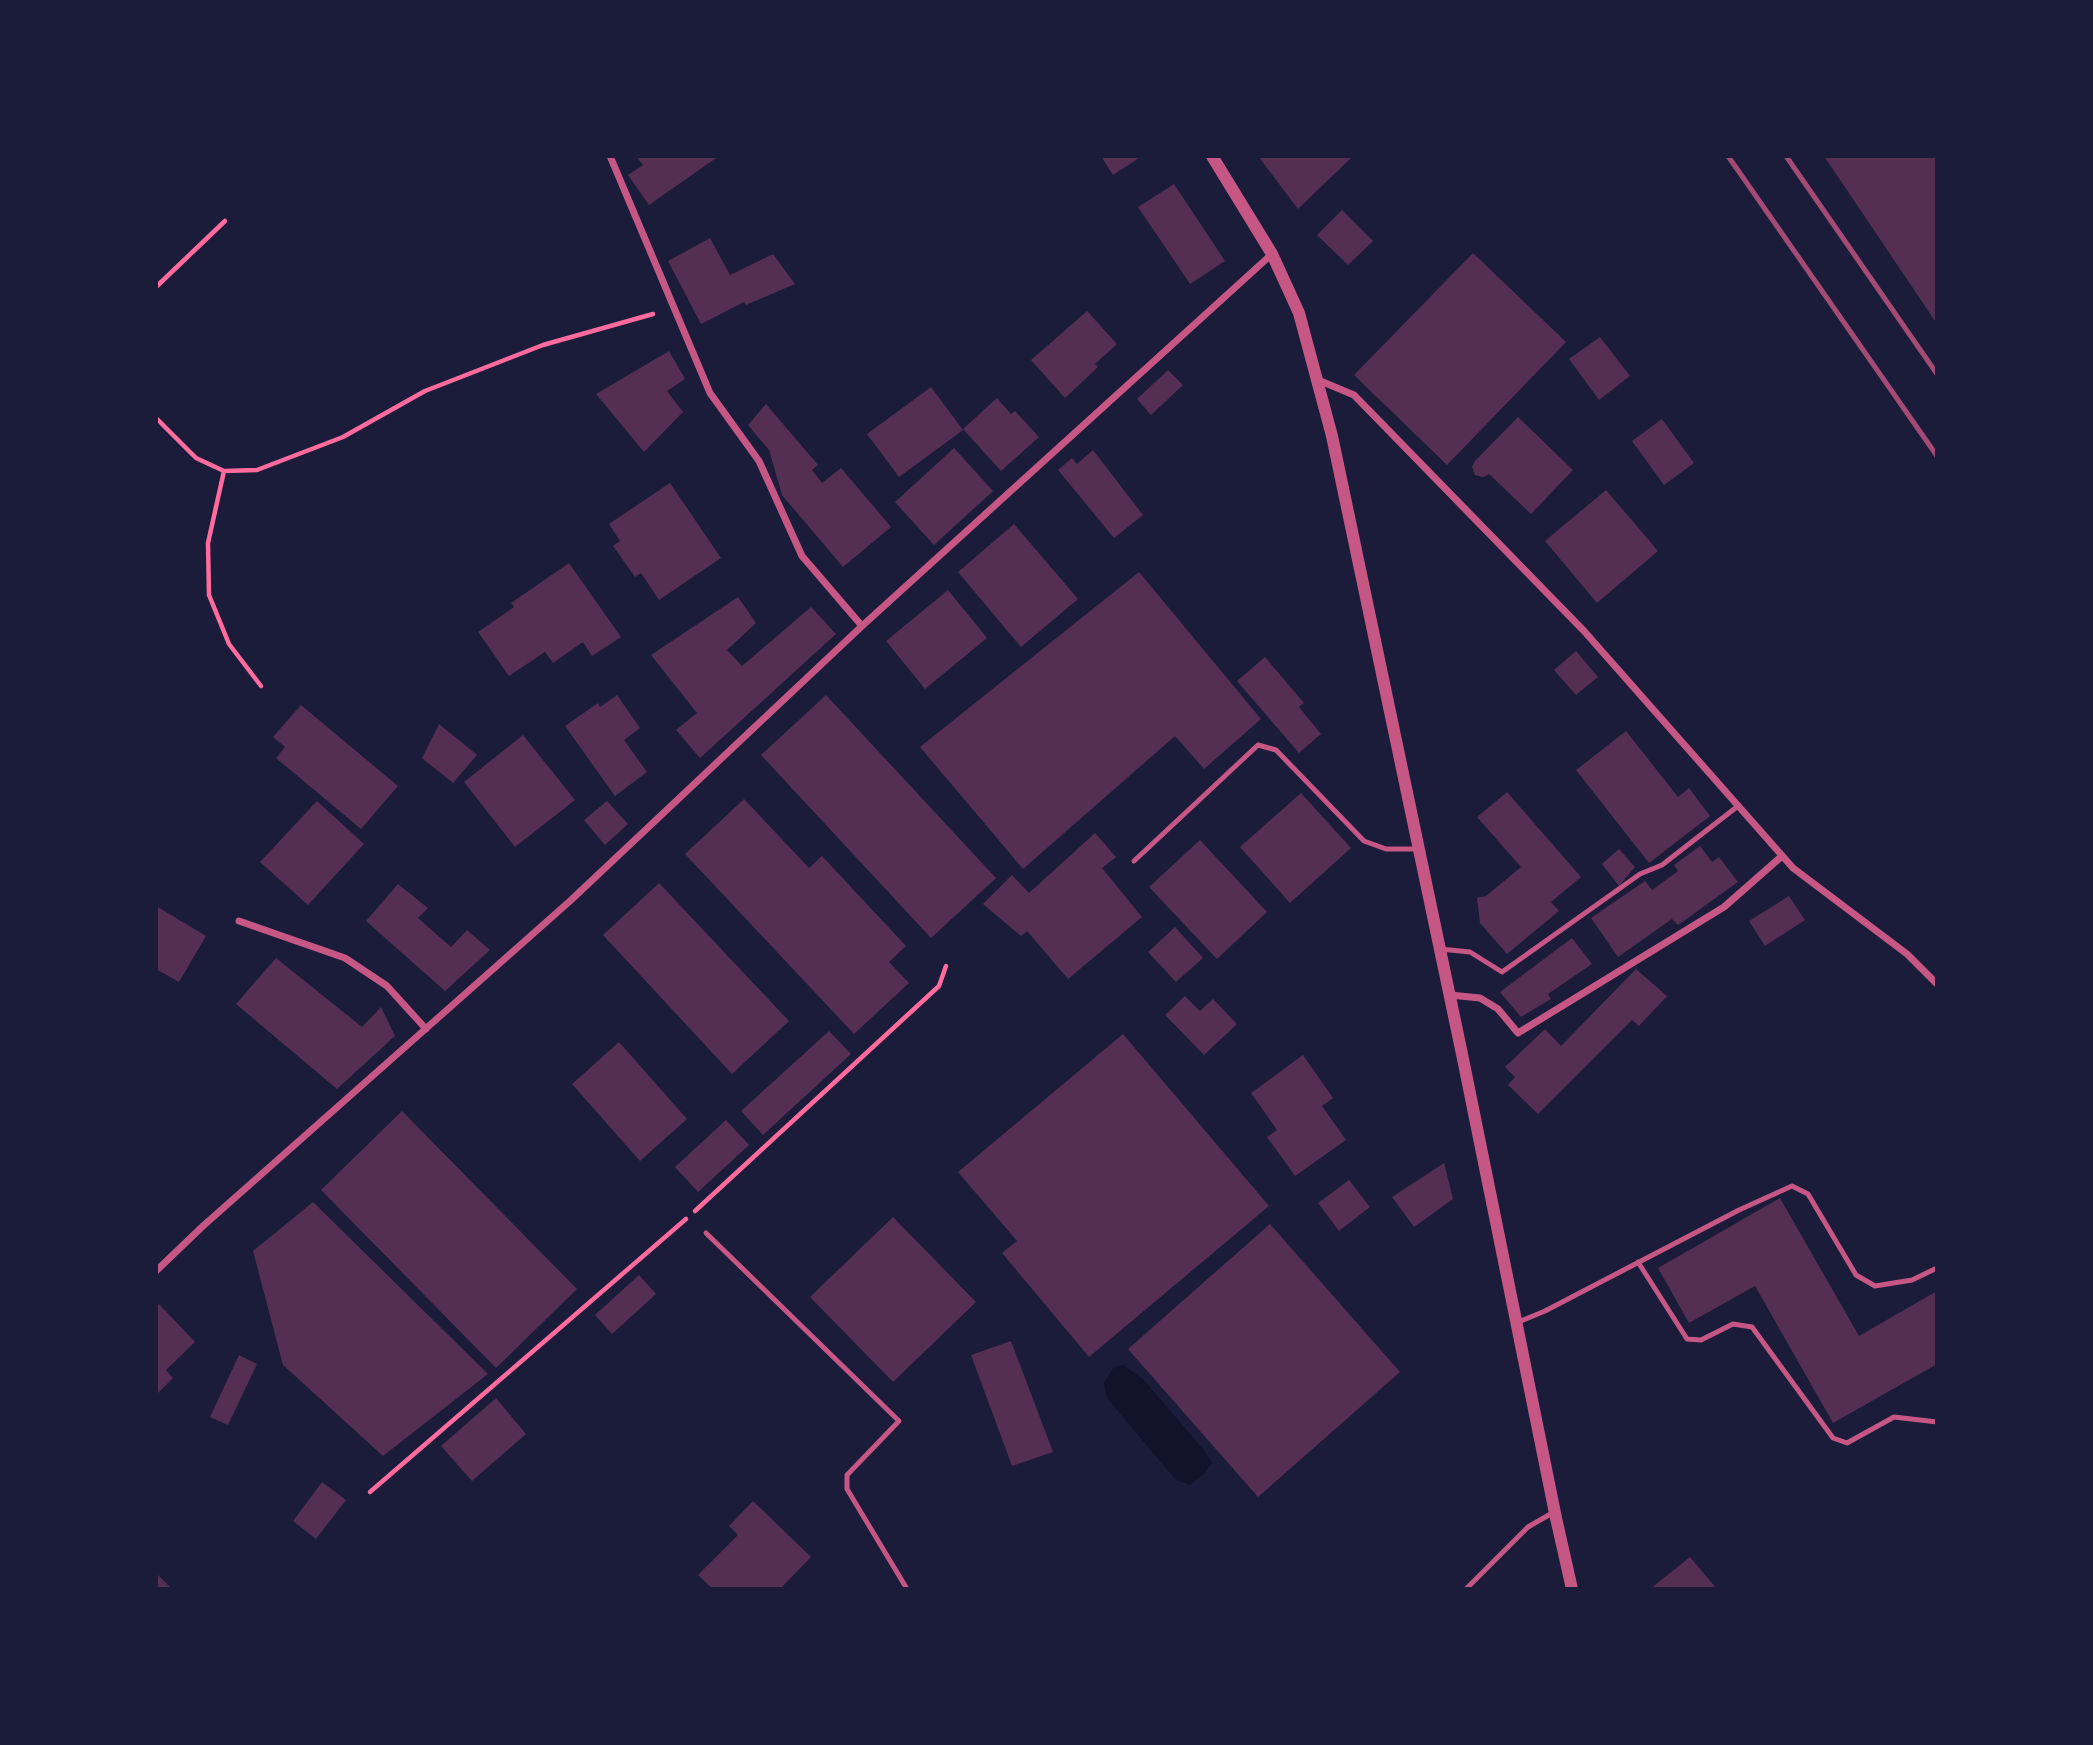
<!DOCTYPE html>
<style>
body{margin:0}
#map{position:relative;width:2093px;height:1745px;overflow:hidden;background:#1b1b3a;font-family:Lora,serif}
canvas{display:block}
.frame{position:absolute;inset:0;border:158px solid #1b1b3a;pointer-events:none}
</style>
<div id="map">
<canvas width="2093" height="1745"></canvas>
<div class="frame"></div>
</div>
<script>
const g = document.querySelector('canvas').getContext('2d');
g.lineJoin = 'round';
function fillPath(path, color) {
  g.fillStyle = color;
  g.fill(path, 'evenodd');
}
function trace(path, color, width, dash) {
  g.strokeStyle = color;
  g.lineWidth = width;
  g.lineCap = dash ? 'butt' : 'round';
  g.setLineDash(dash || []);
  g.stroke(path);
}
fillPath(new Path2D(`
 M1123,1365L1144,1380L1206,1453L1212,1463L1205,1473L1190,1485L1176,1480L1107,1398L1104,1383L1114,1367Z`), '#12122b');
fillPath(new Path2D(`
 M636,156H719L649,205L628,175L643,165Z
 M1101,156H1138L1139,158L1113,175Z
 M1258,156H1353L1298,209Z
 M1824,156H1937V324Z
 M1174,184L1225,261L1190,284L1138,207Z
 M1342,210L1373,241L1348,265L1317,235Z
 M710,238L730,275L773,254L795,284L746,305L744,302L701,324L668,261Z
 M1473,253L1566,342L1447,465L1354,375Z
 M1087,311L1117,344L1095,364L1098,367L1065,398L1031,360Z
 M1600,337L1630,376L1599,400L1569,359Z
 M669,351L685,379L667,391L683,412L644,452L596,394Z
 M1168,370L1183,385L1151,415L1137,399Z
 M931,387L963,430L899,477L867,434Z
 M997,398L1011,414L1015,411L1039,437L1001,471L963,429Z
 M766,404L818,465L812,470L822,483L841,468L891,527L843,567L782,495L769,450L748,425Z
 M1518,417L1573,470L1531,514L1489,474L1483,477L1475,475L1472,467L1475,461Z
 M1662,419L1694,463L1664,485L1632,441Z
 M954,448L993,491L934,545L895,502Z
 M1093,450L1143,515L1114,538L1058,470L1072,458L1077,464Z
 M670,483L721,558L659,600L641,573L635,577L613,546L620,541L609,524Z
 M1606,490L1658,551L1597,603L1545,541Z
 M1014,524L1078,599L1021,647L958,572Z
 M569,563L621,637L592,656L583,642L553,663L545,652L509,676L478,632L514,607L511,603Z
 M1139,572L1261,719L1204,769L1175,736L1023,869L920,747Z
 M948,590L987,638L925,689L886,641Z
 M738,597L756,623L727,650L742,666L811,607L836,634L700,758L676,730L697,713L651,655Z
 M1576,651L1598,677L1576,695L1554,670Z
 M1265,657L1304,703L1299,707L1321,734L1299,753L1237,681Z
 M617,695L640,728L624,740L647,772L615,796L565,726L598,703L600,707Z
 M826,695L996,878L931,938L761,755Z
 M301,705L398,786L361,829L276,758L285,747L273,737Z
 M439,724L477,755L453,783L422,758Z
 M1626,731L1678,797L1689,788L1710,816L1649,863L1576,770Z
 M523,735L575,800L515,847L464,782Z
 M1507,792L1581,877L1551,902L1559,911L1507,954L1480,923L1477,898L1486,896L1521,867L1477,817Z
 M1301,793L1351,848L1290,903L1240,847Z
 M744,799L809,868L822,856L906,946L889,962L909,983L854,1034L685,854Z
 M317,801L364,844L308,905L260,862Z
 M607,801L628,824L605,845L584,820Z
 M1095,833L1116,857L1102,868L1142,917L1068,979L1027,931L1021,936L983,904L1012,875L1029,893Z
 M1200,840L1267,912L1217,959L1149,887Z
 M1700,846L1712,862L1719,857L1738,882L1678,925L1672,919L1618,957L1591,918L1645,881L1652,890L1678,871L1674,865Z
 M1619,849L1635,867L1619,886L1602,864Z
 M659,883L789,1021L732,1074L603,935Z
 M398,884L428,908L418,918L451,947L467,930L490,950L445,991L366,921Z
 M1789,896L1805,920L1765,946L1749,921Z
 M156,906L206,936L179,982L156,969Z
 M1175,927L1203,958L1176,982L1148,952Z
 M1572,938L1592,964L1548,994L1551,999L1521,1017L1500,992Z
 M276,958L362,1027L381,1007L395,1036L337,1089L236,1004Z
 M1636,969L1667,996L1639,1026L1632,1020L1538,1114L1508,1085L1515,1077L1505,1067L1545,1029L1561,1046Z
 M1185,996L1200,1011L1213,999L1237,1024L1204,1055L1165,1015Z
 M829,1031L851,1054L763,1135L741,1111Z
 M1123,1034L1269,1206L1089,1357L1002,1253L1017,1241L958,1172Z
 M619,1042L687,1119L640,1161L572,1084Z
 M1303,1055L1333,1098L1322,1106L1346,1140L1295,1176L1267,1137L1277,1130L1251,1093Z
 M402,1111L577,1289L496,1368L321,1190Z
 M726,1120L749,1145L698,1192L675,1167Z
 M1444,1163L1453,1199L1414,1227L1392,1197Z
 M1349,1180L1370,1207L1339,1231L1318,1203Z
 M1780,1198L1859,1336L1937,1291V1364L1833,1423L1755,1286L1689,1323L1658,1268Z
 M313,1202L488,1374L383,1456L283,1365L253,1251Z
 M893,1217L976,1302L893,1382L810,1297Z
 M1270,1224L1400,1372L1258,1497L1128,1349Z
 M639,1275L656,1294L612,1334L595,1315Z
 M159,1304L195,1342L166,1370L173,1378L156,1395V1306Z
 M1011,1341L1053,1452L1012,1466L971,1355Z
 M239,1355L257,1364L228,1425L210,1417Z
 M496,1398L526,1434L472,1481L441,1446Z
 M322,1482L346,1500L316,1539L293,1521Z
 M753,1501L811,1557L780,1589H713L698,1575L738,1535L729,1526Z
 M1690,1557L1717,1589H1650Z
 M156,1573L172,1589H156Z`), '#542f53');
trace(new Path2D(`
 M156,287L225,221
 M156,418L196,458L224,471L257,470L343,437L425,391L543,345L653,314
 M224,471L208,543L209,595L229,644L261,686
 M695,1211L939,986L946,966
 M370,1492L686,1219`), '#ff6b9d', 4.5);
trace(new Path2D(`
 M1134,861L1258,745L1276,750L1364,841L1386,849H1419
 M1440,949L1470,952L1502,972L1640,874L1662,865L1738,806
 M706,1233L899,1421L847,1475V1489L907,1589
 M1638,1262L1687,1339L1701,1340L1733,1324L1752,1327L1833,1438L1847,1443L1894,1417L1937,1422
 M1516,1323L1545,1311L1739,1210L1792,1186L1808,1194L1856,1275L1875,1286L1912,1280L1937,1268
 M1466,1589L1528,1527L1554,1512`), '#c65784', 5);
trace(new Path2D(`
 M610,156L710,393L759,461L802,556L862,626
 M1318,380L1354,395L1584,631L1793,868L1907,954L1937,984
 M239,921L345,958L387,986L426,1029
 M1450,995L1480,998L1498,1009L1518,1033L1724,907L1782,856
 M156,1271L203,1226L570,901L862,626L1272,254`), '#c65784', 7);
trace(new Path2D(`
 M1212,156L1272,254L1299,313L1332,436L1462,1054L1556,1518L1572,1589`), '#c65784', 12);
trace(new Path2D(`
 M1728,156L1937,456
 M1786,156L1937,374`), '#a44b75', 5);
</script>
